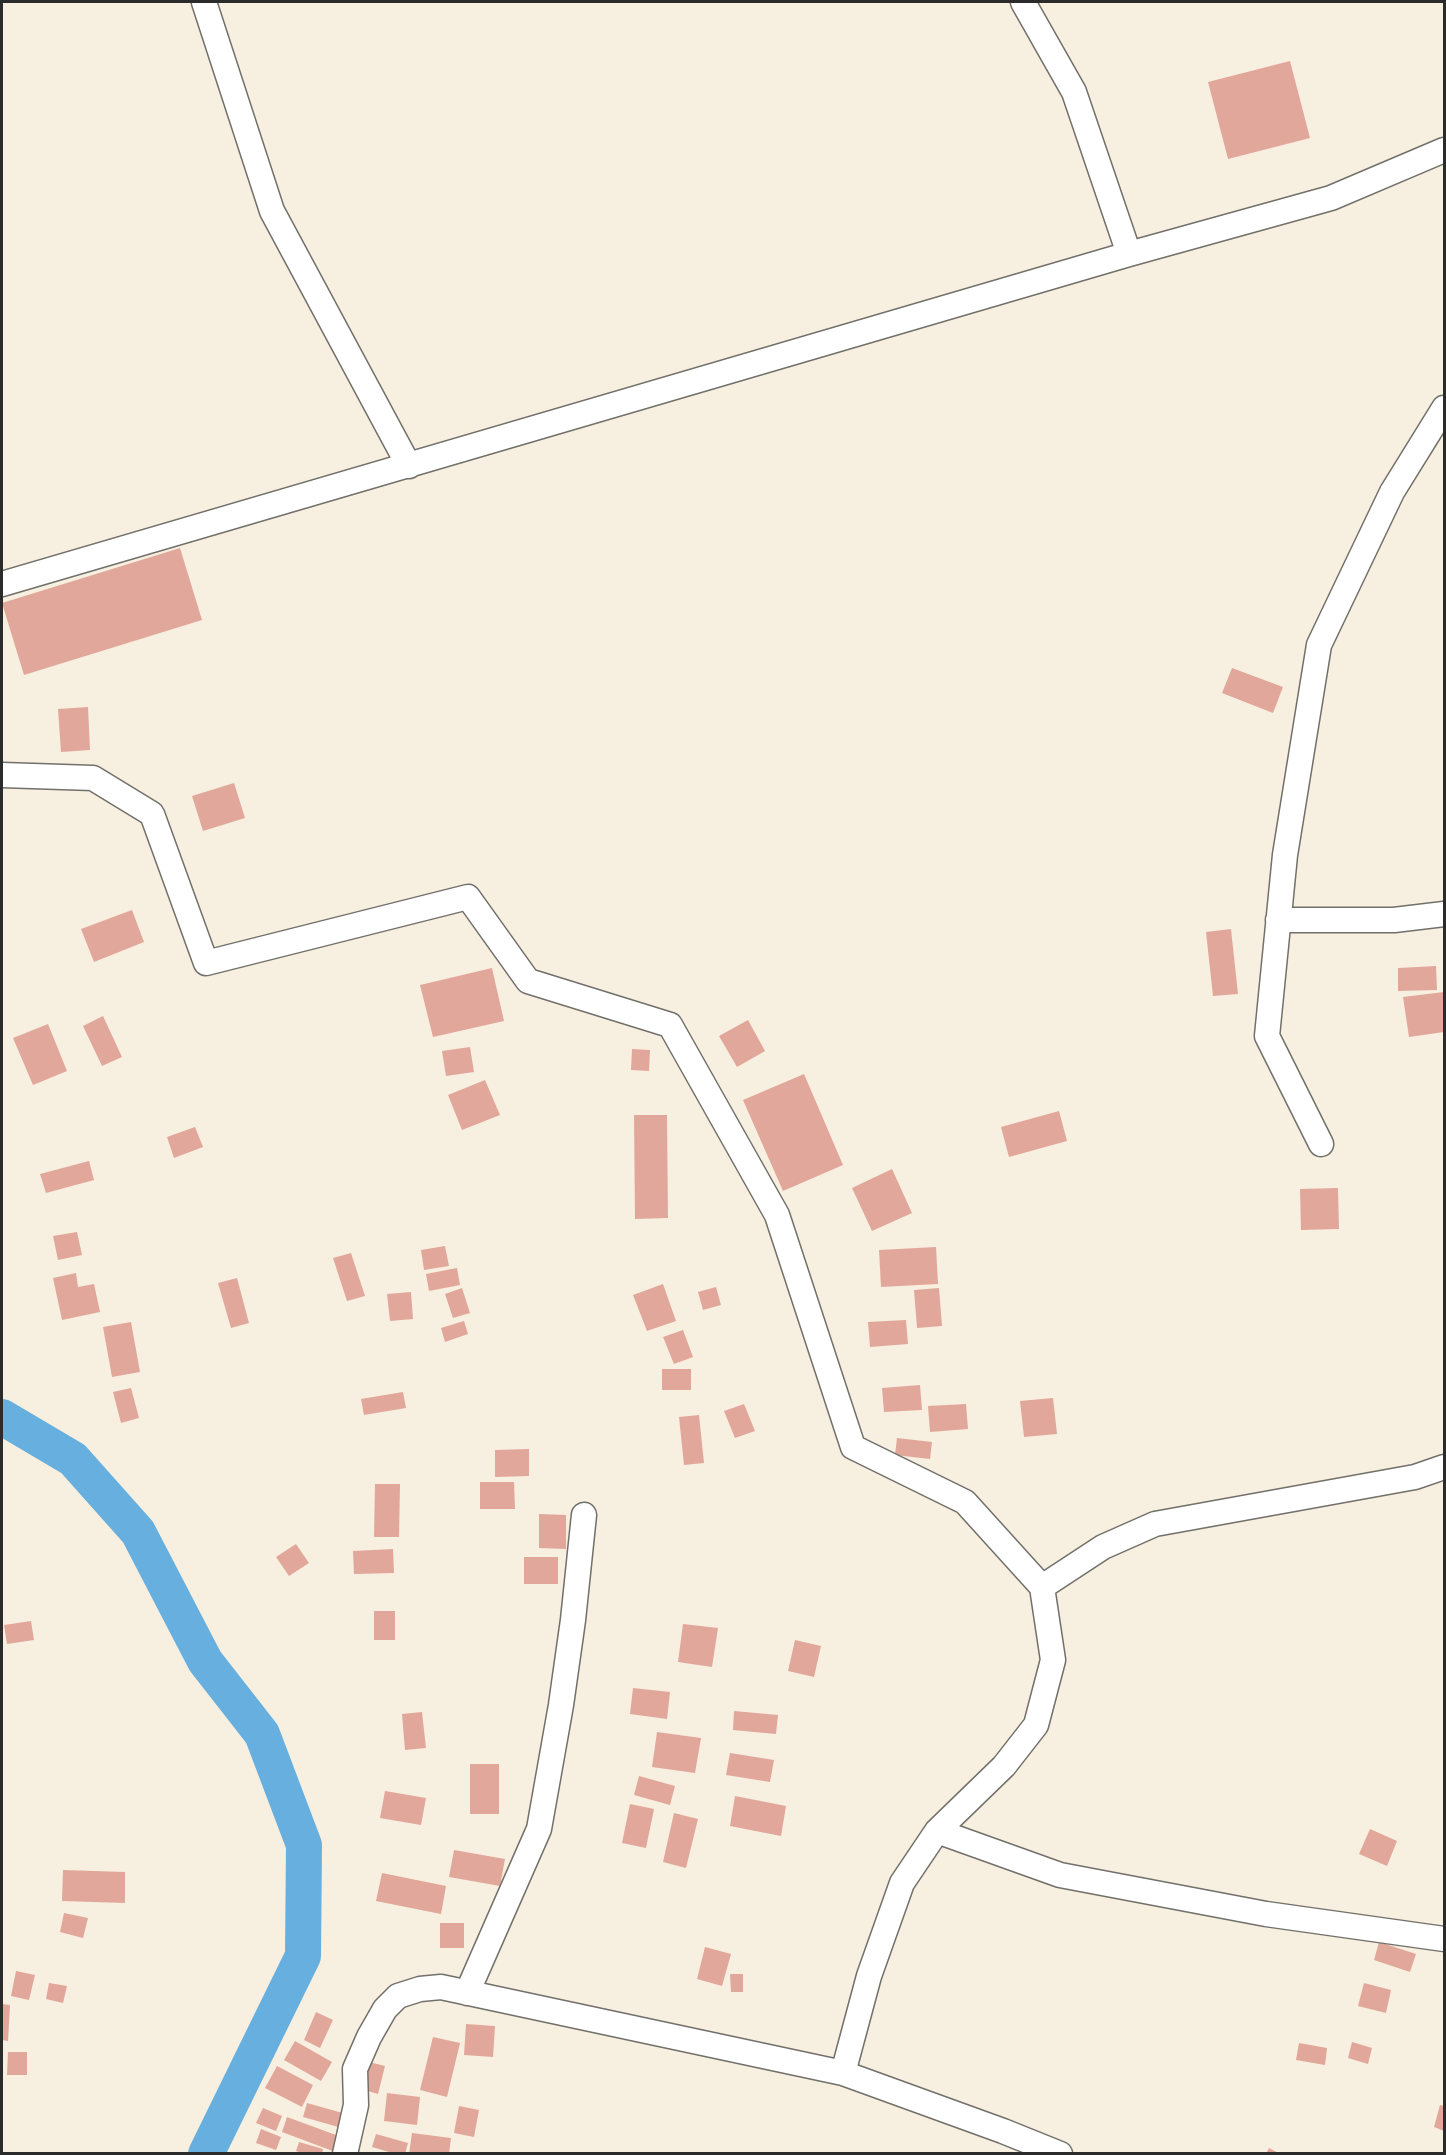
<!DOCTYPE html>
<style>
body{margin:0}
#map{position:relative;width:1446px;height:2155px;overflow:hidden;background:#f7efdf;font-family:"Balsamiq Sans",sans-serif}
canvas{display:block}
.frame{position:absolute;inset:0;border:3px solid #2b2b2b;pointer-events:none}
</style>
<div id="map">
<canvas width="1446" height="2155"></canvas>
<div class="frame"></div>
</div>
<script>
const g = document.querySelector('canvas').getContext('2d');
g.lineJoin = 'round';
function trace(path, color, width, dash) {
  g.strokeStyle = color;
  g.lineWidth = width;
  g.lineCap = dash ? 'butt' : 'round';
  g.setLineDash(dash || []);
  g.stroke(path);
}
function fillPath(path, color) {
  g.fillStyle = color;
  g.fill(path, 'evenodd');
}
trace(new Path2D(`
 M2,1417L73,1459L138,1532L205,1661L262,1734L304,1845L303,1956L206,2154`), '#67afde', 36);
fillPath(new Path2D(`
 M1290,61L1310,138L1228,159L1208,82Z
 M180,548L202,620L24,675L2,603Z
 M1232,668L1283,687L1273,713L1222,693Z
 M88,707L90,750L61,752L58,709Z
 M234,783L245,818L203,831L192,796Z
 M132,910L144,942L94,962L81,929Z
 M1231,929L1238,994L1213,996L1206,932Z
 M1436,966L1437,990L1398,991V968Z
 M492,968L504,1021L433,1037L420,985Z
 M1444,992V1032L1409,1037L1403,997Z
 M103,1016L122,1057L102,1066L83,1026Z
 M748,1020L765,1051L737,1067L719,1036Z
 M48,1024L67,1071L33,1085L13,1038Z
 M470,1047L474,1072L446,1076L442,1051Z
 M632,1049L650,1050L649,1071L631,1070Z
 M804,1074L843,1165L783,1191L743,1100Z
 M485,1080L500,1115L462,1130L448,1095Z
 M1059,1111L1067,1141L1009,1157L1001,1127Z
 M634,1115H667L668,1218L635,1219Z
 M195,1127L203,1147L174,1158L167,1137Z
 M89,1161L94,1180L46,1193L40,1174Z
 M892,1169L912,1213L872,1231L852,1188Z
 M1338,1188L1339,1229L1301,1230L1300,1189Z
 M77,1232L82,1255L58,1260L53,1236Z
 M445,1246L449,1266L424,1270L421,1250Z
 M936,1247L938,1284L881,1287L879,1250Z
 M351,1253L365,1296L347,1301L333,1258Z
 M457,1268L460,1285L429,1291L426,1274Z
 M76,1273L78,1287L94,1284L100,1312L62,1320L53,1278Z
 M237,1278L249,1323L231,1328L218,1283Z
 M663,1284L676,1321L647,1331L633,1295Z
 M716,1287L721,1305L703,1310L698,1292Z
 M462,1288L470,1313L453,1318L445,1294Z
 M939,1288L942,1326L917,1328L914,1290Z
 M411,1292L413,1319L390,1321L387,1294Z
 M906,1320L908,1344L870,1347L868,1322Z
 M464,1321L468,1334L445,1342L441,1328Z
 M131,1322L140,1372L112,1377L103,1327Z
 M683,1330L693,1357L674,1364L663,1337Z
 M662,1369H691V1390H662Z
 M920,1385L922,1410L884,1412L882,1388Z
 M131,1388L139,1418L121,1423L113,1392Z
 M403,1392L406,1408L364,1415L361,1399Z
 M1053,1398L1057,1434L1024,1437L1020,1401Z
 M744,1404L755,1431L735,1438L724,1411Z
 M966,1404L968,1429L930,1432L928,1406Z
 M699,1415L704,1463L684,1465L679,1417Z
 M897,1438L932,1442L930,1459L895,1455Z
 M529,1449V1476L495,1477V1450Z
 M480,1482H514L515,1509H480Z
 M375,1484H400L399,1537H374Z
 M539,1514L566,1515V1549L539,1548Z
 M296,1544L309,1563L289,1576L276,1557Z
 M393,1549L394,1573L354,1574L353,1551Z
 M524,1557H558V1584H524Z
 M374,1611H395V1640H374Z
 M31,1621L34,1640L7,1644L4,1625Z
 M683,1624L718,1628L712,1667L678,1662Z
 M795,1640L821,1646L814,1677L788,1671Z
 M633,1688L670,1692L667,1719L630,1714Z
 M734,1711L778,1715L776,1734L733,1730Z
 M422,1712L426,1748L405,1750L402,1714Z
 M657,1732L701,1738L695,1773L652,1767Z
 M730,1753L774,1760L770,1782L726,1775Z
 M470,1764H499V1814H470Z
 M639,1776L675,1786L670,1805L634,1795Z
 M385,1791L426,1798L421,1825L380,1818Z
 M735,1796L786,1806L781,1836L730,1826Z
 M630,1804L654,1809L646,1848L622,1843Z
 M674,1813L698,1819L686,1868L663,1862Z
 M1370,1829L1397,1841L1387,1866L1359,1854Z
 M454,1850L505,1859L500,1886L449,1877Z
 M63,1870L125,1872V1903L62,1901Z
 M382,1873L446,1886L441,1914L376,1901Z
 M64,1913L88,1918L83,1938L60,1932Z
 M440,1923H464V1948H440Z
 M1379,1942L1416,1954L1410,1972L1374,1960Z
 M705,1947L731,1954L722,1986L697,1979Z
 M16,1971L35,1975L29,2000L11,1996Z
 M730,1974H743V1992H731Z
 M49,1983L67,1986L63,2003L46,1999Z
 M1364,1983L1391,1990L1386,2013L1358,2006Z
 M2,2004L10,2005L8,2041L2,2040Z
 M316,2012L333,2020L320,2048L304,2040Z
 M466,2024L495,2026L493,2057L464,2055Z
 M433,2037L460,2043L447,2097L420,2090Z
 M295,2041L332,2062L321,2081L284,2060Z
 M1352,2042L1372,2048L1368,2064L1348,2058Z
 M1299,2043L1327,2048L1325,2065L1296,2060Z
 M8,2052H27V2075H7Z
 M369,2062L385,2066L378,2094L361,2089Z
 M277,2066L313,2085L302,2107L265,2088Z
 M387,2093L420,2097L417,2125L384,2121Z
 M307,2103L346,2114L342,2128L303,2117Z
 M1440,2105L1444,2106V2131L1434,2127Z
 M459,2106L479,2110L474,2137L454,2133Z
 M263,2108L282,2116L276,2131L256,2123Z
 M287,2117L344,2138L338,2153L282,2132Z
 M261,2129L281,2137L276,2150L256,2143Z
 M412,2133L451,2138L449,2154H409Z
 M376,2134L408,2143L405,2154H396L372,2147Z
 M299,2142L323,2149L322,2154H305L296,2151Z
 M1269,2148L1280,2154H1266Z`), '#e2a79b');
const minor = new Path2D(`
 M204,2L272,211L409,466
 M1023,2L1074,92L1129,254
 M2,584L1129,254L1331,198L1444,150
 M2,775L93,778L152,814L206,963L468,897L528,981L670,1025L777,1215L853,1447L965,1502L1042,1587
 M1278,920H1394L1444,914
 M1321,1144L1267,1036L1285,855L1319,645L1392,492L1444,408
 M937,1831L1060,1875L1266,1914L1444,1939
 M467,1993L539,1829L561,1705L573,1620L584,1515
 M843,2073L1003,2131L1060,2154
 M345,2154L356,2105L355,2069L369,2037L385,2009L398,1996L420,1989L441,1987L843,2073L869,1976L902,1883L937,1831L1004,1766L1036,1725L1053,1660L1042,1587L1103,1547L1155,1524L1415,1477L1444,1467`);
trace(minor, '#72706a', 27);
trace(minor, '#fff', 24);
</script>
